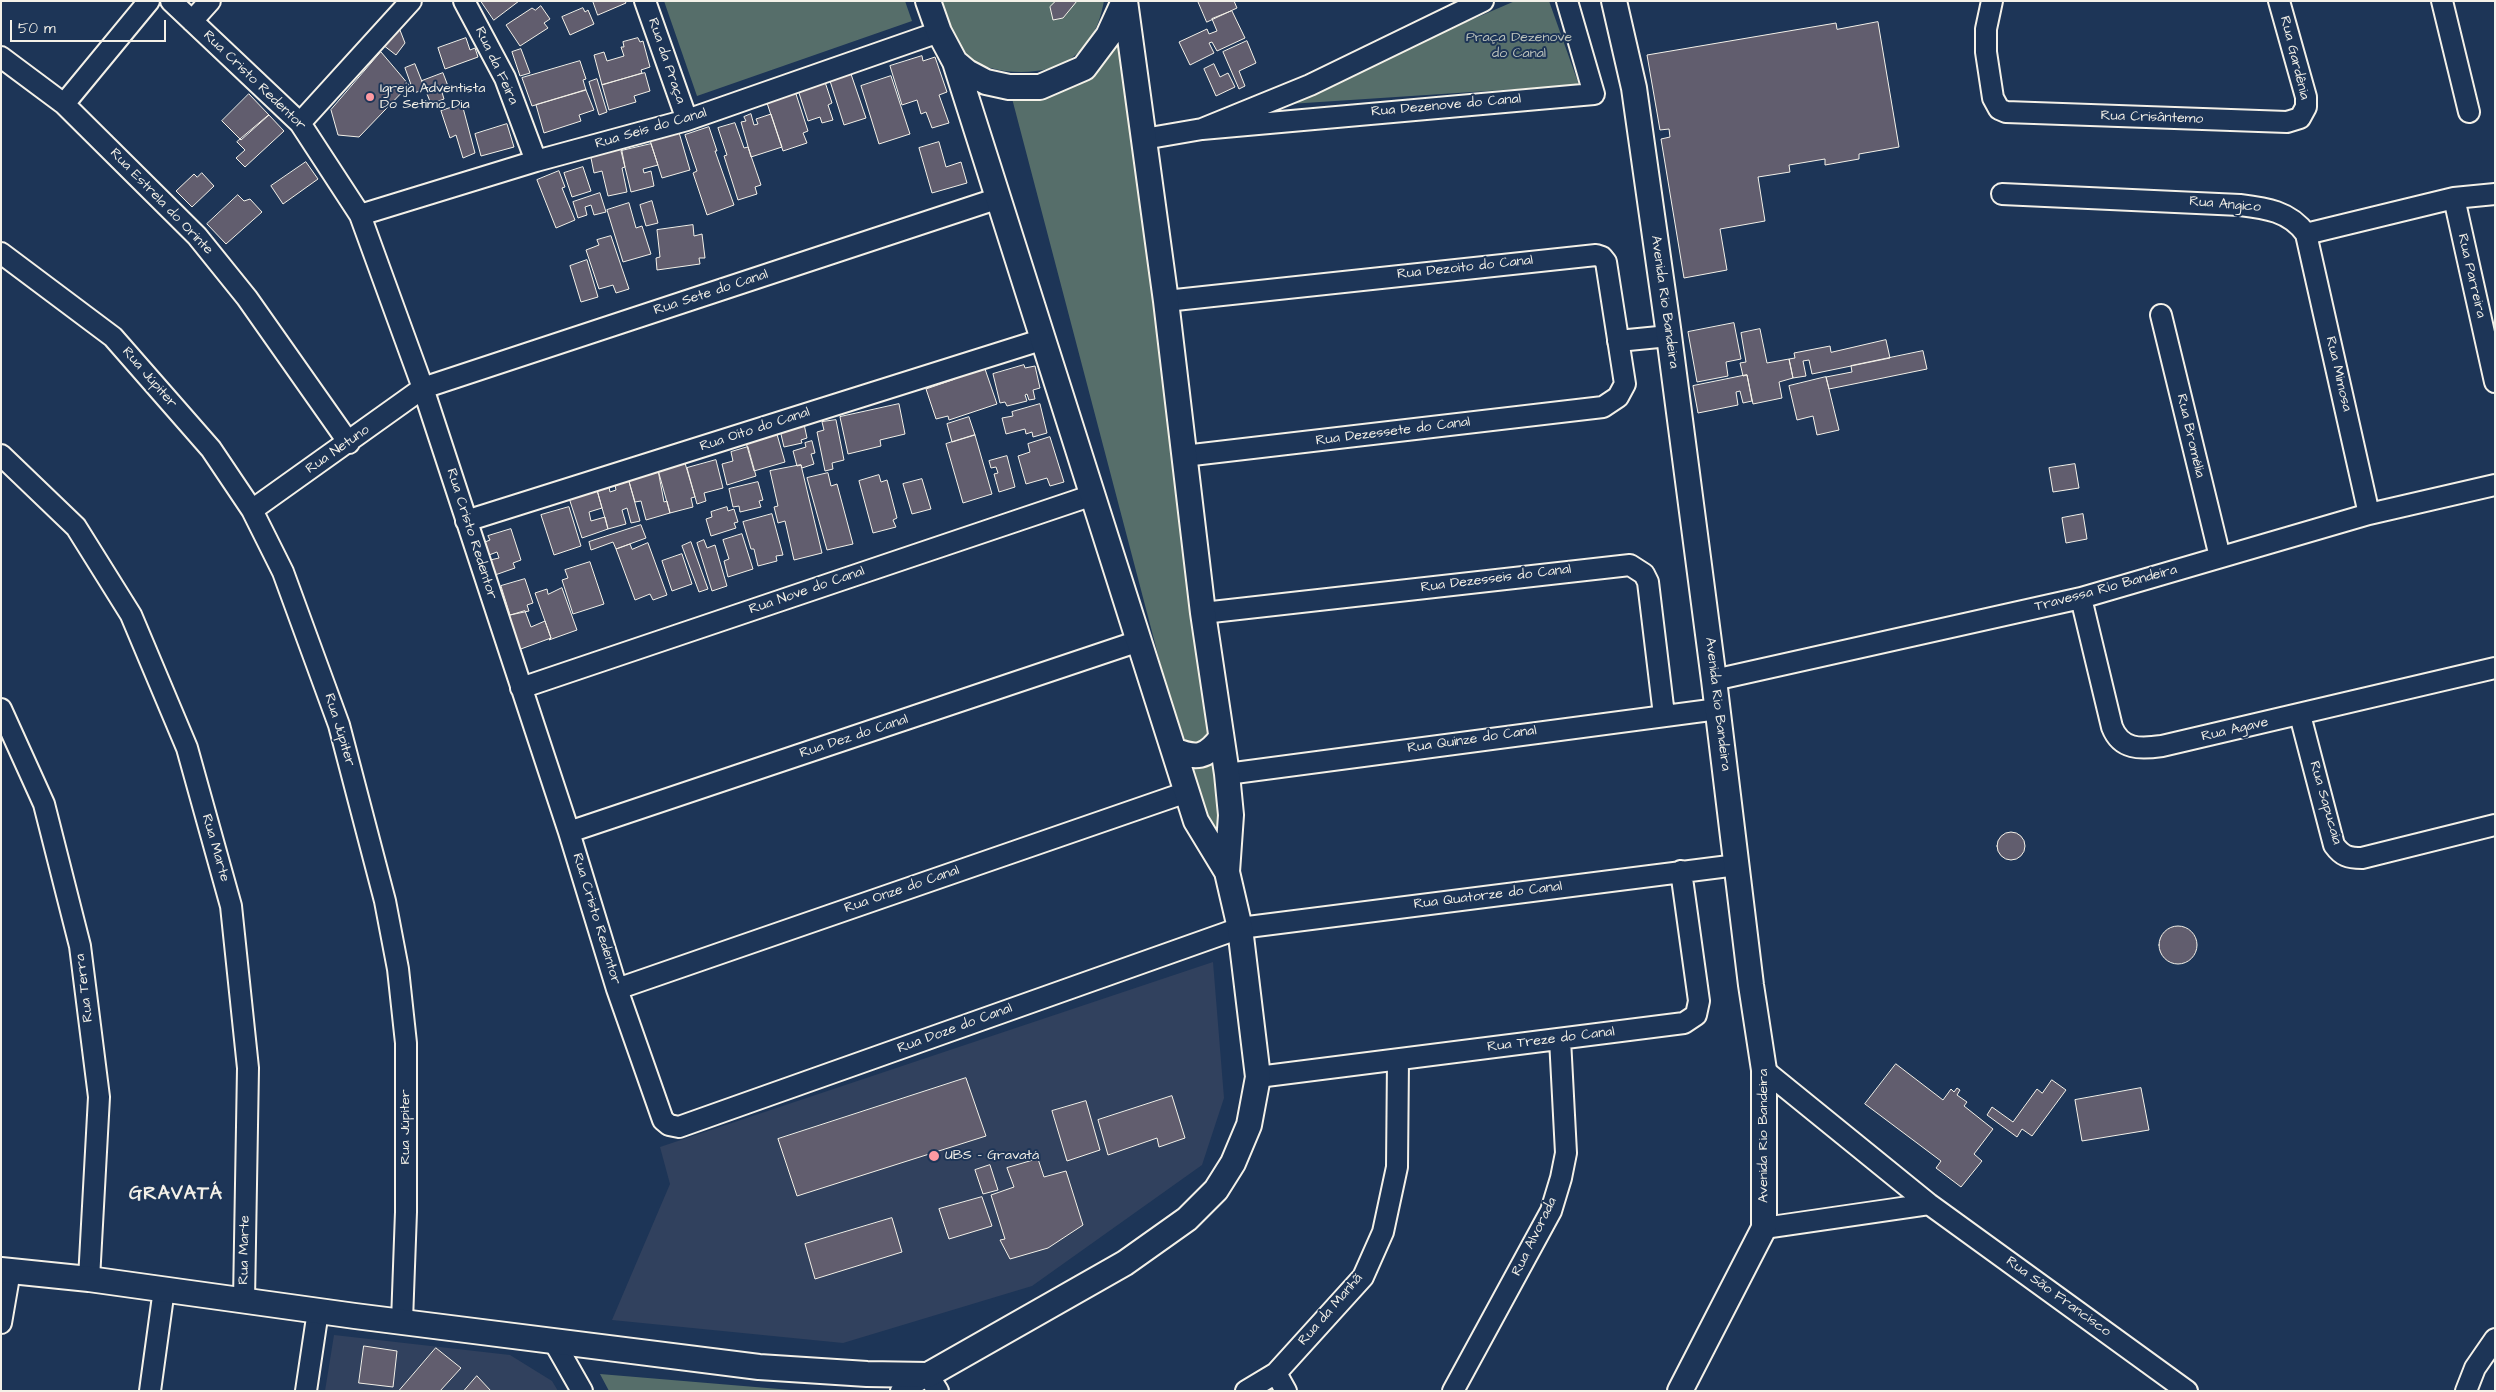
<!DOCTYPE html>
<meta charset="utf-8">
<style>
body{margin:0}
#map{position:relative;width:2496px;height:1392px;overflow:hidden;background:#1d3557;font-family:"Architects Daughter",sans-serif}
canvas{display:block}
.frame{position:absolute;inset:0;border:2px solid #f4f1e8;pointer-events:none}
.scale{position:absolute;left:10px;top:20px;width:156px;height:22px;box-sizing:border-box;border:2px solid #f4f1e8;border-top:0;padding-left:6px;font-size:15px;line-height:18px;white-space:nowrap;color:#f4f1e8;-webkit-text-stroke:4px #1d3557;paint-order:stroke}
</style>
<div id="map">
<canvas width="2496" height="1392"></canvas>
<div class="frame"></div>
<div class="scale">50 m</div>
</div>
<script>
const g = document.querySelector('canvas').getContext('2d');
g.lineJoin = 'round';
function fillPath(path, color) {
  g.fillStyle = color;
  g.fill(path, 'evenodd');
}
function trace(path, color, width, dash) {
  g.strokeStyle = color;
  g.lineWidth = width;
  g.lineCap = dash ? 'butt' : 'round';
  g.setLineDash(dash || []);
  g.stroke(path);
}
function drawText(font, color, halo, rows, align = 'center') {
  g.font = font + ' "Architects Daughter",sans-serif';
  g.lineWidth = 4;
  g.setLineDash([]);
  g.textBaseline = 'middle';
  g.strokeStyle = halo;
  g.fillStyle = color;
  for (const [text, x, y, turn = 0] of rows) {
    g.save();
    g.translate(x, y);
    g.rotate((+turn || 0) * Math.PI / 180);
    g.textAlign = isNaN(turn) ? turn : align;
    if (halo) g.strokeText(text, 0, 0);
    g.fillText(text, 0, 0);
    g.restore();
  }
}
fillPath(new Path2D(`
 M1213,962L1224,1098L1202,1165L1032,1286L843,1343L612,1320L670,1184L660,1147Z
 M334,1335L510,1355L552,1381L558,1391H325Z`), '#31415e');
fillPath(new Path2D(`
 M664,1H905L912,21L697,96Z
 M941,1H1104C1099,25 1093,41 1073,57C1048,78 988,77 964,54C951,41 947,18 941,1Z
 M1515,1H1549L1579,85L1274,105Z
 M1117,18L1235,912L1193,788L1009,87L1084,68Z
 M600,1374L803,1391H609Z`), '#566e6a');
const building = new Path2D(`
 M481,1H519L494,20Z
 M593,1H625L626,3L598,15Z
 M1056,1H1077L1063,18L1053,20L1050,7Z
 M1198,1H1234L1237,8L1207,22Z
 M541,6L550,19L544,23L548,28L520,46L506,25L532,8L535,10Z
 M583,8L585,12L588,10L594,24L570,35L562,17Z
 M1232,11L1245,38L1217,51L1212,42L1209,43L1214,53L1190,65L1179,42L1207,29L1209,34L1217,31L1212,19Z
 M1878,22L1899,147L1859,154V159L1825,165V159L1789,165L1790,172L1758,177L1765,221L1720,229L1727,270L1684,278L1661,139L1670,137L1669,129L1660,130L1647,55L1836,23L1837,29Z
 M398,25L405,43L396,55L383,45Z
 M466,38L470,50L475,48L478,57L445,69L438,48Z
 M638,38L640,42L643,41L650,67L641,70L642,73L602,85L594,55L604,52L607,61L624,56L621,47H624L623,42Z
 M1247,41L1256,63L1239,71L1245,86L1239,89L1223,52Z
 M521,49L530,73L520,76L512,52Z
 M381,52L409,85L359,137L338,135L331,110Z
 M922,56L923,61L935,57L947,92L939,95L949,123L932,128L926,112L921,114L917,100L902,105L890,66Z
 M580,61L586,79L583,80L586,90L532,106L522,78Z
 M415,64L425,89L414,93L405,68Z
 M1214,64L1220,77L1228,73L1235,87L1216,96L1204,69Z
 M443,73L448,86L441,89L444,99L431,104L422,81Z
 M645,73L650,91L634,96L636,102L609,110L602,85Z
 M851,74L866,118L844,125L830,81Z
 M891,76L910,134L879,144L861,86Z
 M597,79L607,112L599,115L589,82Z
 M825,82L832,103L828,105L833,120L822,123L820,117L808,121L798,90Z
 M586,90L594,110L579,115L581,121L544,133L536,105Z
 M795,91L808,131L803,133L807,143L783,151L766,100Z
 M249,94L269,115L241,140L222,121Z
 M462,104L475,153L463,158L456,135L450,138L441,111Z
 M751,114L754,125L758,124L756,119L771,114L782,147L751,157L741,122L746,121L744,117Z
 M269,115L284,131L245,167L236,158L245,150L237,142Z
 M735,123L744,148L748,147L761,185L755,187L757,194L738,200L724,156L727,155L718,128Z
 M507,124L514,147L481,156L475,134Z
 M709,127L717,151H715L734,205L707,215L693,173L697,171L685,135Z
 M678,129L690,170L662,178L649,137Z
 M939,142L946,167L961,162L967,183L932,193L919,148Z
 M651,144L658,165L643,169L644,173L651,171L654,186L631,192L621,151Z
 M621,146L625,167L622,168L627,192L608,196L602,171L594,173L590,153Z
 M306,162L318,179L283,204L271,186Z
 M583,167L591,191L572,197L564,173Z
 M559,171L565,187L562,188L575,220L556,228L537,180Z
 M202,173L214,186L192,207L176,191L194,174L197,177Z
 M600,193L606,212L594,215L591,205L585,207L587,215L578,218L573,202Z
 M238,195L244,201L250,199L262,212L226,244L207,224Z
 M652,201L658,223L646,226L640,205Z
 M629,203L636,228L642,226L651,254L623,262L607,210Z
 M693,225L694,236L702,234L705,258H699L700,264L657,270L656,258L660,257L657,230Z
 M611,236L629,289L616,293L613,285L599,289L586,250L599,245L597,240Z
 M587,260L598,297L581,302L570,266Z
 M1734,323L1741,359L1726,362L1728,376L1697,382L1688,332Z
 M1760,329L1767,363L1789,359L1793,378L1779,382L1782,398L1753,404L1747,375L1743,376L1740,363L1746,362L1741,333Z
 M1886,340L1890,358L1812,374L1809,360L1803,361L1806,376L1793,378L1789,359L1795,358L1794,353L1830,346L1831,352Z
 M1923,351L1927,369L1829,389L1826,377L1852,372L1851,366Z
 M1024,365L1025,368L1035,366L1040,388L1033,390L1035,399L1029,400L1027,394L1025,395L1027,401L1007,406L1005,402L1000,403L993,374Z
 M984,366L997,404L949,420L948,416L936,419L926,389L955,379V376Z
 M1747,375L1752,401L1743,403L1740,391L1736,392L1738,405L1698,413L1693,386Z
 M1826,377L1839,430L1817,435L1813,416L1797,420L1789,386Z
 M899,404L905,434L880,440L881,446L848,454L840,417Z
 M1040,404L1047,433L1033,437L1032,432L1026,434L1025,429L1006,434L1002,418L1013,416L1012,412Z
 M969,417L975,435L952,442L947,424Z
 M836,420L844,460L832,463L833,469L825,471L817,432L824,430L822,422Z
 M804,424L807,438L801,440L802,443L784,447L780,430Z
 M776,431L785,462L754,471L745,439Z
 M975,435L992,494L963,503L946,444Z
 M1050,437L1064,482L1050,486L1047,478L1026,484L1018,456L1030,452L1028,444Z
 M812,441L815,453L811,454L814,464L802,468L801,465L797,466L793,451L806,447L805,443Z
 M748,447L756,476L727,485L722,464L733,461L731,452Z
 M1007,456L1015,487L999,492L994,474L998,473L996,467L991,468L989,461Z
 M716,460L723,488L704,493L706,501L697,504L687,468Z
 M685,463L695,497L691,498L693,507L670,513L658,470Z
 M2075,464L2079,488L2053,492L2049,468Z
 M801,465L822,553L794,560L785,521L778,523L774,507L778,506L770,471Z
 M658,470L664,502L667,501L670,513L646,520L641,501L635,502L628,478Z
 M828,473L831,486L837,484L853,544L827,550L807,478Z
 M879,475L881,482L887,480L897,518L893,520L896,527L873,533L859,481Z
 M628,478L640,521L631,523L627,508L622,510L626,524L608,529L597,490L609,487L610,492L616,490L614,480Z
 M922,479L931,509L912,514L903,484Z
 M758,482L763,500L759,501L761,507L740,512L739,506L733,507L729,489Z
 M597,490L602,508L589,512L591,521L605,517L608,529L582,538L569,498Z
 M569,507L581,546L554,555L541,515Z
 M727,507L728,511L734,509L738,522L734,523L736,528L711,536L706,519L712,517L711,512Z
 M772,514L783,555L776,556L777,561L758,566L754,549H751L743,522Z
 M2083,514L2087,539L2066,543L2062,518Z
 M641,525L646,538L616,549L613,542L591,550L589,542Z
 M511,529L521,560L513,563L515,568L495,575L490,560L499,558L497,552L489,555L485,542L490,540L488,536Z
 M742,534L753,569L728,577L724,561L729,559L723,540Z
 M704,540L707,548L715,545L727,586L712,591L697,543Z
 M691,542L708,589L699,592L682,546Z
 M648,543L667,595L653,600L650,594L635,600L616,549L630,544L632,549Z
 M682,554L692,584L672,591L662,561Z
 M590,562L604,604L573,614L562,580L568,578L565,570Z
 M525,579L533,603L527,605L529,611L510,615L501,586Z
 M562,588L577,630L549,640L551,638L535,593L547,589L548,594Z
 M525,611L531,627L545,621L551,638L518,650L505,617Z
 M1997 846a14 14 0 1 1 28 0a14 14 0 1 1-28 0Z
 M2159 945a19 19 0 1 1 38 0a19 19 0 1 1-38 0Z
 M1896,1064L1943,1100L1951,1089L1954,1092L1957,1088L1960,1090L1957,1095L1967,1102L1964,1106L1993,1129L1974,1154L1982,1161L1961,1187L1936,1168L1941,1161L1865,1104Z
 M966,1078L986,1136L797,1196L778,1139Z
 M2052,1080L2066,1090L2032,1136L2022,1129L2017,1137L1987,1115L1992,1107L2013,1122L2037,1089L2042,1093Z
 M2141,1088L2149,1130L2082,1141L2075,1100Z
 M1172,1096L1185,1138L1159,1147L1157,1138L1108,1155L1098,1120Z
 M1086,1101L1100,1150L1067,1161L1052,1111Z
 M1038,1159L1044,1177L1066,1171L1083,1225L1048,1248L1010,1259L1000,1240L1005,1239L991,1195L1014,1187L1007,1168Z
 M990,1165L998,1190L983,1194L975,1170Z
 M982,1197L992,1226L949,1239L939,1209Z
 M892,1218L902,1252L815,1279L805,1244Z
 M364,1346L397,1351L393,1387L359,1383Z
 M436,1348L461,1368L440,1391H399Z
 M477,1376L491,1391H464Z`);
fillPath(building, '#615d6e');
trace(building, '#f4f1e8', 1);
const minor = new Path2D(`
 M171,1L300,123L360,215L423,388L569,832L617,989L663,1120L669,1125L679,1127L1240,928L1737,865
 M464,1L505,78L536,161
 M645,1L687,120
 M1992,1L1986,29V52L1993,98L1999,109L2006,112L2287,122L2300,118L2306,107V97L2279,1
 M2442,1L2469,112
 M192,21L210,1
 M1,57L64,104L197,236L247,298L349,443
 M64,104L149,1
 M300,123L411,1
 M1202,129L1594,94L1567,1
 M1144,139L1202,129L1310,85L1483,1
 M2002,194L2240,205C2265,208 2290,211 2306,234L2454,198L2495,194
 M2454,198L2495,382
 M360,215L536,161L687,120L939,32
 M2306,234L2369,514
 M1,253L113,337L211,449L252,510L283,572L339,725L385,901L398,969L406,1043V1212L402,1321
 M1166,301L1596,255L1602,257L1606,262L1625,384L1618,397L1603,407L1184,456
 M2161,315L2220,557
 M1618,341L1669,336
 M1,455L76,527L131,615L187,748L231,906L248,1068L244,1300
 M252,510L423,388L999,198
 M466,521L1044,339
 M2081,598L2112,727C2121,750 2140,749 2162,746L2495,668
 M1203,613L1630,565L1644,574L1648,582L1664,715
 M1714,680L2081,598L2369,514L2495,485
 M521,688L1093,495
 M1,709L44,804L80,946L99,1097L89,1279
 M2300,715L2334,845C2342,856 2348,858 2362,858L2495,825
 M1227,774L1718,709
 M569,832L1139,641
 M617,989L1187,792
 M1764,1070L1929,1204L2187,1391
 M1258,1077L1684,1023L1696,1015L1699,1001L1681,871
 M1764,1228L1929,1204
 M1,1323L10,1271
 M553,1340L582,1391
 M1276,1373L1286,1391
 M150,1391L164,1289
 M306,1391L318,1311
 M901,1391L928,1375L938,1391
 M1246,1391L1276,1373L1363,1277L1383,1232L1397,1167L1398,1060
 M1453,1391L1551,1211L1561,1178L1566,1153L1560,1039
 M2466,1391L2475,1368L2495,1339`);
const tertiary = new Path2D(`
 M928,1L939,32L955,62L1196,821L1227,872
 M1614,1L1634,88L1668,328L1714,680L1751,985L1764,1070V1228L1680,1391
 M955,62L967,72L986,82L1009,87H1040L1084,68L1108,36L1124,1
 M1174,750C1196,759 1206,758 1221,738
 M1,1270L89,1279L355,1316L759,1367L867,1374L928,1375L1125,1263L1187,1219L1216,1190L1233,1163L1249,1125L1258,1077L1240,928L1227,872L1231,815L1227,774L1203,613L1166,301L1125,1`);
trace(minor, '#f4f1e8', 24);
trace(tertiary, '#f4f1e8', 28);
trace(minor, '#1d3557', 20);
trace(tertiary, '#1d3557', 24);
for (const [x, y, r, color] of [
 [370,97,5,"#ff9aa2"],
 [934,1156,6,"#ff9aa2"]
]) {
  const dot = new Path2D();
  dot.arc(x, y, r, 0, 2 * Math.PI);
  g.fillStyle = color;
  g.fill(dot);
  trace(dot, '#1d3557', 2);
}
drawText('14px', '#bdc3bc', '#1d3557', [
 ["Praça Dezenove",1519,38],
 ["do Canal",1519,54]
]);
drawText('14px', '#f4f1e8', '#1d3557', [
 ["Rua Gardênia",2294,58,76],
 ["Rua da Praça",666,61,71],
 ["Rua da Feira",496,66,65],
 ["Rua Cristo Redentor",254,81,44],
 ["Rua Dezenove do Canal",1446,106,-5],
 ["Rua Crisântemo",2152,118,2],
 ["Rua Seis do Canal",651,129,-16],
 ["Rua Estrela do Orinte",161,202,46],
 ["Rua Angico",2225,205,5],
 ["Rua Dezoito do Canal",1465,268,-6],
 ["Rua Parreira",2471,276,77],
 ["Rua Sete do Canal",711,293,-18],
 ["Avenida Rio Bandeira",1664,302,82],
 ["Rua Mimosa",2338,374,77],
 ["Rua Júpiter",149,378,49],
 ["Rua Oito do Canal",755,430,-18],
 ["Rua Dezessete do Canal",1393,432,-7],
 ["Rua Bromélia",2190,436,77],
 ["Rua Netuno",338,450,-35],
 ["Rua Cristo Redentor",471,534,72],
 ["Rua Dezesseis do Canal",1496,579,-7],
 ["Travessa Rio Bandeira",2106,589,-15],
 ["Rua Nove do Canal",807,591,-19],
 ["Avenida Rio Bandeira",1717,704,83],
 ["Rua Júpiter",339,730,73],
 ["Rua Agave",2235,730,-13],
 ["Rua Dez do Canal",854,737,-18],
 ["Rua Quinze do Canal",1472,740,-8],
 ["Rua Sapucaia",2325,803,74],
 ["Rua Marte",215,848,74],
 ["Rua Onze do Canal",902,890,-19],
 ["Rua Quatorze do Canal",1488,896,-7],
 ["Rua Cristo Redentor",596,919,73],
 ["Rua Terra",85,988,-97],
 ["Rua Doze do Canal",955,1029,-20],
 ["Rua Treze do Canal",1551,1040,-7],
 ["Rua Júpiter",406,1127,-90],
 ["Avenida Rio Bandeira",1764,1136,-90],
 ["Rua Alvorada",1535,1237,-64],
 ["Rua Marte",245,1250,-89],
 ["Rua São Francisco",2058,1297,36],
 ["Rua da Manhã",1331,1310,-49]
]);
drawText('14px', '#f4f1e8', '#1d3557', [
 ["Igreja Adventista",380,89],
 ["Do Setimo Dia",380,105],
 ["UBS - Gravatá",945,1156]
], 'left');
g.letterSpacing = '1px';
drawText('bold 19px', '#f4f1e8', '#1d3557', [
 ["GRAVATÁ",176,1195]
]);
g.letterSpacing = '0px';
</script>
